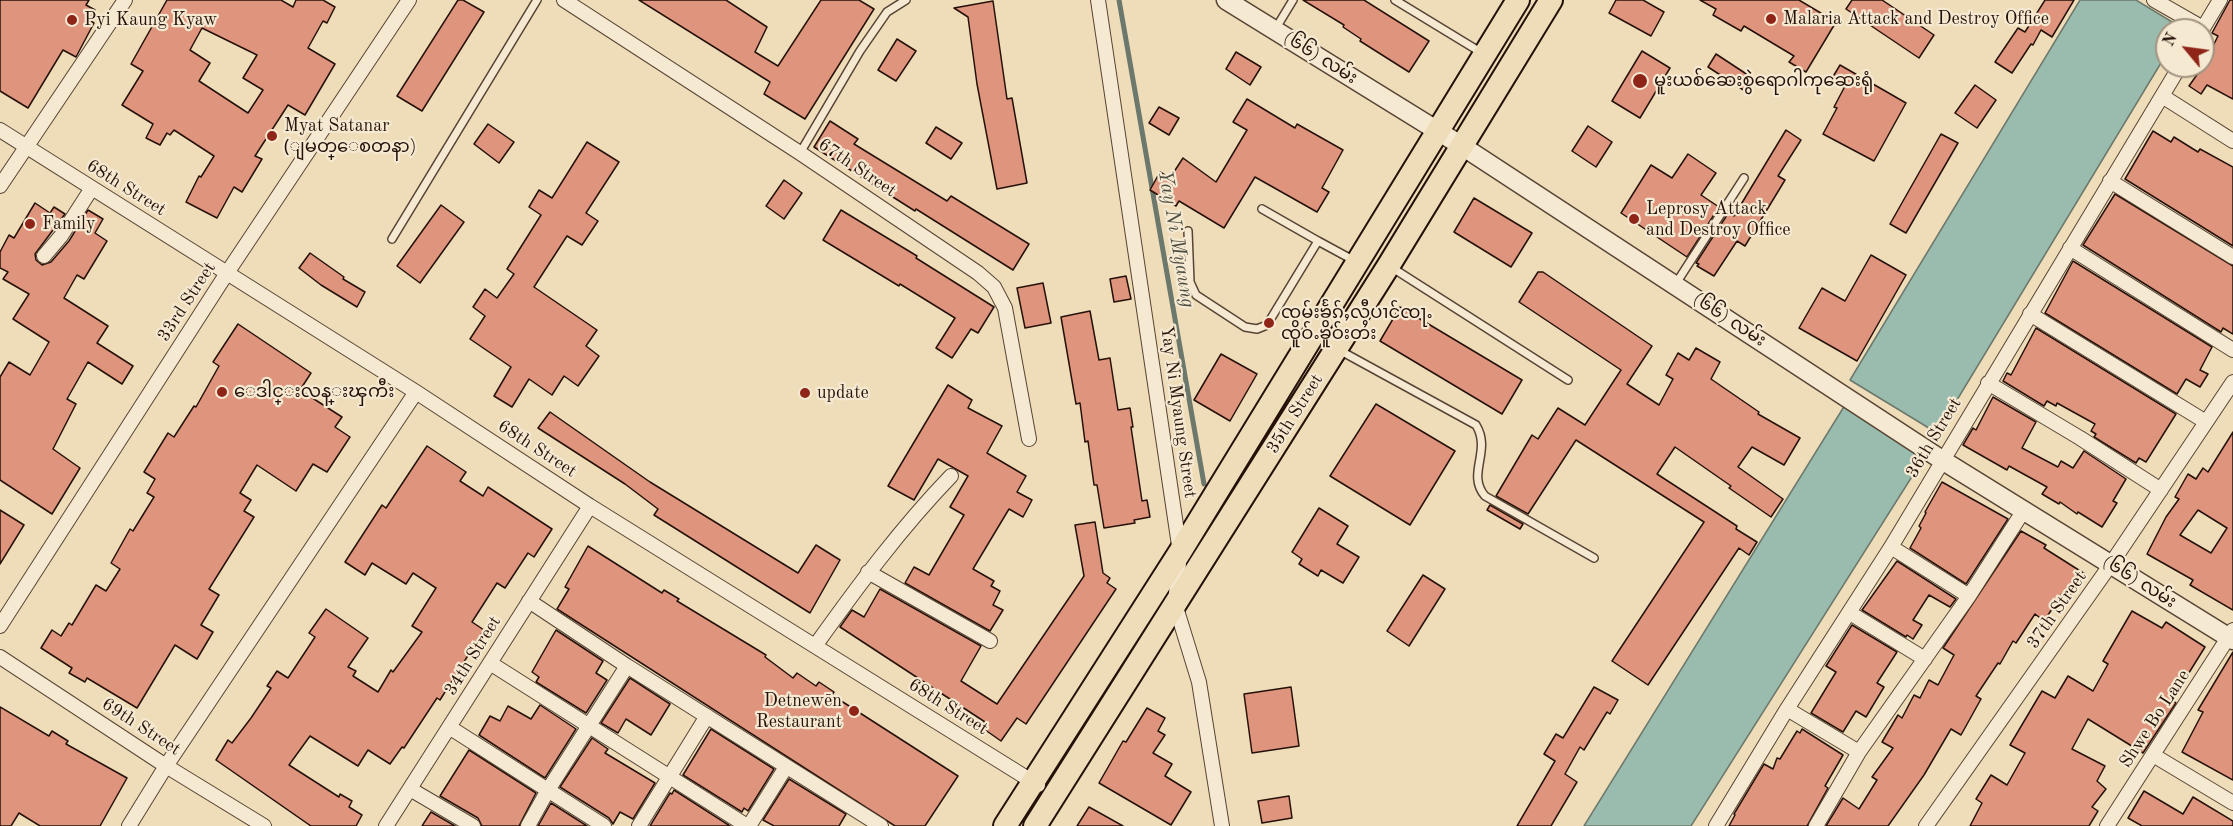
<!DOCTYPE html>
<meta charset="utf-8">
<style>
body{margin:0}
#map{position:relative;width:2233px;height:826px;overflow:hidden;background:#efddba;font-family:"Old Standard TT",serif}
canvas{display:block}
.north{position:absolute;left:2155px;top:18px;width:60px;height:60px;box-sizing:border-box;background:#f5e9d2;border:2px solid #a29381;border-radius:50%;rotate:299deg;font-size:16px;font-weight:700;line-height:24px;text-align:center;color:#251107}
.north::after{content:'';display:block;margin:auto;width:21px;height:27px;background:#8f2418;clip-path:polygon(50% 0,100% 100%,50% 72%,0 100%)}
</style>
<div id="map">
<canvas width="2233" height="826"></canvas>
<div class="north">N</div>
</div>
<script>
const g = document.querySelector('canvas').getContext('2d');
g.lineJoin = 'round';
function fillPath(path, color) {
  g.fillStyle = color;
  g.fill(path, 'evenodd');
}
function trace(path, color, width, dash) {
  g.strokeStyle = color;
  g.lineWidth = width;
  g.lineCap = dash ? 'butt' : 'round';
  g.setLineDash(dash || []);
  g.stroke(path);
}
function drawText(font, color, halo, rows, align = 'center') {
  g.font = font + ' "Old Standard TT","Noto Sans Myanmar",serif';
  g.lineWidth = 4.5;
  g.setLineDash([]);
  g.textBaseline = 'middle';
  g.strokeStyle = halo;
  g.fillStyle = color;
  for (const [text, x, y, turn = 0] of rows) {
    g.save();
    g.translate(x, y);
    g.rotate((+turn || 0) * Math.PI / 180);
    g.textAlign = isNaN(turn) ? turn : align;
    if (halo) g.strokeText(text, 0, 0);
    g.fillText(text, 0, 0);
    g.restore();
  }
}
const water = new Path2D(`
 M2080,0H2136L2182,28L2181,30H2167V53L1937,433L1850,380Z
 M1845,405L1925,456L1691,826H1584Z`);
fillPath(water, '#9abcae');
trace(water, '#6b786b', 1.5);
trace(new Path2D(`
 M1119,0L1204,484`), '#6b786b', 5);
const building = new Path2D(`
 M0,0H89L86,5L95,10L89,20L94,23L76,57L63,50L28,108L0,91Z
 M167,0H281L293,7L296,0H323L335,7L327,23L323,21L308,48L335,64L305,115L288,105L255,156L262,159L242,192L234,187L217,218L186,202L199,176L201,177L214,156L174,130L170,135L167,133L160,145L146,138L153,124L122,105L143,71L131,64ZM202,28L257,55L243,78L263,90L248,113L199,81L210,63L190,50Z
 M458,0H463L484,12L422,111L397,96Z
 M639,0H726L767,27L755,52L778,66L821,0H859L874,9L805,119L764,94L770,82Z
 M1303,0H1364L1429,41L1409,72L1360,41L1361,39L1343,27L1344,25Z
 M1616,0H1643L1664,12L1651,36L1609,13Z
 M1700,0H1799L1836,22L1806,72L1789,62L1794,56L1744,26L1741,31L1713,15L1716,9Z
 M1852,0H1882L1934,35L1919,58L1846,9Z
 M2045,0H2074L2052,37L2041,30L2033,45L2031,44L2012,73L1995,62L2018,28L2025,32Z
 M2230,0H2233V99L2207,85L2201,94L2189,86L2203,66L2218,36L2212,33Z
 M993,1L1007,99L1012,98L1027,183L997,189L977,84L968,17L954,8Z
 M897,39L916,51L896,81L878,70Z
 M1642,51L1670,68L1640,118L1612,101Z
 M1236,52L1261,67L1250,85L1226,69Z
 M1716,54L1754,79L1745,91L1708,67Z
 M1840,65L1906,103L1874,161L1823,134L1837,108L1834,107L1844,88L1831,80Z
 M1975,85L1996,100L1977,128L1955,113Z
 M1247,99L1295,128L1297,124L1343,150L1322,188L1329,192L1317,212L1255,177L1224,228L1179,201L1176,206L1150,190L1160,172L1170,178L1183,158L1216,182L1247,130L1233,122Z
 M1159,107L1179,118L1169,135L1149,123Z
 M830,121L858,139L854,144L947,201L951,196L1029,244L1013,270L916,209L915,211L814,147Z
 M488,124L514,142L499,163L474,144Z
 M1588,126L1612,142L1596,167L1572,151Z
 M936,127L962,143L951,159L926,143Z
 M1786,130L1801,140L1778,176L1785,180L1745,246L1737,241L1714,276L1697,266L1699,264L1696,263L1729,212L1734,216Z
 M2153,131L2171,142L2174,137L2198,152L2200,149L2233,167V246L2125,179Z
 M1941,134L1958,143L1906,233L1890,224Z
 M587,142L619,162L586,213L598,221L582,245L567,236L534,287L597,330L586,346L599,356L578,386L564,376L552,395L529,379L512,407L494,396L511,367L470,339L485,316L473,307L485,289L497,298L514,274L507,269L541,215L529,207L539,190L552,198Z
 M1688,154L1716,173L1701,195L1719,207L1687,257L1621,213L1651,165L1672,178Z
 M784,180L802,193L784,219L766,206Z
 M2115,194L2233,266V334L2223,328L2221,332L2083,245Z
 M1474,198L1532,233L1511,267L1454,232Z
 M35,203L50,213L54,207L65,214L35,254L36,260L42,265L51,262L69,241L88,210L103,219L95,233L107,241L84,279L77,275L64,298L108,326L97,343L133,366L122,384L88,362L67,399L76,404L53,449L80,468L52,514L0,480V377L9,362L30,375L49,342L13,319L29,294L3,279L8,272L0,268V252L9,235L14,238Z
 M441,205L464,222L420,283L397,266Z
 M841,210L917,256L916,258L994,307L978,333L971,329L952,358L936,348L955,318L900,284L899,286L823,240Z
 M310,253L344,277L343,279L365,292L357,307L321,285L299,268Z
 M1871,255L1906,275L1857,361L1799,328L1822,288L1845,301Z
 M2073,261L2212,347L2200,370L2208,374L2200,387L2186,379L2177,394L2045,313Z
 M1538,272H1543L1652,346L1627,384L1659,405L1673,379L1666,375L1678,353L1689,360L1696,348L1720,362L1711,379L1759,412L1758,414L1800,438L1784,465L1752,447L1738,467L1783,499L1771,517L1729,488L1731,486L1675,447L1657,474L1737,526L1736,529L1757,542L1749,555L1739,548L1648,685L1612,661L1704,522L1576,440L1528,514L1496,496L1532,435L1538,439L1558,408L1585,425L1621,370L1519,302Z
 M1126,276L1131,299L1114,302L1110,279Z
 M1043,283L1051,323L1025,328L1017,288Z
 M1400,307L1522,380L1502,414L1380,341Z
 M1090,311L1099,360L1110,358L1118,410L1130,408L1133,427H1131L1142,501L1147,500L1150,517L1134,520L1135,523L1104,528L1097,485H1094L1088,441L1085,442L1080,403L1076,404L1061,317Z
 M238,324L311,373L300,390L342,417L335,427L350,437L327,472L313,464L296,491L257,465L240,493L251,500L244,511L254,517L209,589L219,595L201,625L213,632L197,659L175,645L137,708L87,678L85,682L69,673L72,668L41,648L52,630L61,636L69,623L72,625L96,585L106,591L120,569L111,563L130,529L133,531L154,497L147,493L155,479L144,472L168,433L174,437L194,406L196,407L219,366L213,362Z
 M2036,328L2176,414L2146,462L2139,458L2136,463L2094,437L2096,434L2091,431L2095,424L2057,403L2056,406L2047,401L2044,406L2003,381L2007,373L2011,375Z
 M1221,354L1257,374L1230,421L1194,400Z
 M948,385L972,400L968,408L1002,426L987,453L1026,476L1017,492L1032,500L1023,517L1009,509L973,569L994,581L991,586L1000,591L993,605L1003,610L990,631L905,583L914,567L929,575L964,515L950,507L968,476L938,459L914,500L888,486Z
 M1993,397L2036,422L2022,448L2058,467L2061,461L2073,468L2084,451L2126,479L2113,501L2117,503L2102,527L2078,512L2077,514L2060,502L2059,504L2042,494L2047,487L2009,466L2007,470L1963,445L1973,428L1976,430Z
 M1376,404L1455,451L1410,525L1330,476Z
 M550,412L650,482L798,573L816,545L840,560L810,613L654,515L658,509L625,484L538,428Z
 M2233,432V610L2190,585L2193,580L2147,554L2166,517L2179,499L2175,497L2188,474L2196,479L2203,468L2208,472ZM2198,510L2227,528L2211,553L2180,535Z
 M427,446L466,472L460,481L483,496L488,487L552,529L534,557L528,553L505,588L497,583L472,622L484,630L440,700L437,698L404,748L402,747L390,764L368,750L358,766L310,736L289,765L339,797L340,794L352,801L349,807L362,815L356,826H311L216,760L228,740L232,743L251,718L271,688L267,686L277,671L288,678L315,637L309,633L326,609L368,638L348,667L356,671L353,676L378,692L391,670L393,672L422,632L412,626L436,588L413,573L406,584L372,563L365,575L345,562L382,505L386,508Z
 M1942,482L2008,519L1966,584L1910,548L1921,528L1919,526L1926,513L1925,512Z
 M1490,505L1523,524L1520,529L1487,510Z
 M1319,508L1348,526L1337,544L1359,557L1343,583L1321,570L1318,576L1299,564L1302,559L1292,552Z
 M0,510L24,525L0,564Z
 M1095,522L1103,573L1110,578L1107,583L1116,589L1026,724L1017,718L1001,741L981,727L985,722L840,627L852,610L864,617L880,589L981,646L961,681L997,704L1084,576L1075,525Z
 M2021,531L2046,545L2044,548L2085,574L2069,598L2062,594L2044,621L2035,614L2016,643L2013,641L2000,664L1998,663L1976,696L1981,699L1961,735L1951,729L1924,775L1888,826H1826L1843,798L1859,809L1877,780L1872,777L1893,748L1882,742L1898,715L1902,718L1914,695L1920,698L1929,680L1938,685L1954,655L1943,648Z
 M588,546L662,593L664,590L679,599L677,601L766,655L765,657L793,678L797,673L816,686L819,682L834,692L832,695L958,776L925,826H895L557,609L569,589L565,587Z
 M1897,561L1956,599L1950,607L1929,595L1913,620L1922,625L1913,639L1907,635L1906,637L1862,610Z
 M1423,575L1445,589L1409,646L1387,631Z
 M2132,611L2162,628L2166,622L2205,647L2172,700L2176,703L2143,753L2088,719L2072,749L2105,766L2097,781L2106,789L2092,807L2098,811L2089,826H1970L1982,803L1976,799L1991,775L2007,785L2025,753L2010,745L2042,691L2055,698L2068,676L2093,691L2108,664L2103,661Z
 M1852,625L1897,652L1877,683L1884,687L1866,717L1856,711L1843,732L1811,713L1836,672L1826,666Z
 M556,630L603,661L596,673L607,680L586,713L536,682L539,677L532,672Z
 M2233,652V780L2182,752L2203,712L2198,710Z
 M630,678L670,704L651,735L626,719L618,733L601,723Z
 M1291,687L1299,746L1252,753L1244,694Z
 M1594,687L1618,700L1610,714L1607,712L1584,750L1580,747L1565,774L1577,782L1551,826H1517L1555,761L1544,754L1556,734L1563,738Z
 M540,705L576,729L545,778L479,735L490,716L500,721L508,706L531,719Z
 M0,707L49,736L52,731L68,741L66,744L127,778L100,826H40L19,813L11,826H0Z
 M1147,708L1165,718L1158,731L1165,735L1153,753L1172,764L1165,776L1191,792L1171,825L1099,783L1123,741L1126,742Z
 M711,729L774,769L748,811L744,808L742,812L683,775Z
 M1802,729L1843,755L1825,786L1828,788L1807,826H1729L1735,815L1734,814L1764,764L1773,769L1777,758L1780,759L1797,731L1800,733Z
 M592,738L608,749L605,753L655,783L633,819L620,812L613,824L609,818L560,787Z
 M469,750L536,793L519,826H482L478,818L440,796Z
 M789,779L846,814L839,826H774L763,820Z
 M674,790L730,826H650L670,793L672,794Z
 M2144,791L2183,814L2193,797L2233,821V826H2142L2128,818Z
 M1289,796L1292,818L1262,823L1258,801Z
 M551,803L587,826H538Z
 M1089,807L1123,826H1077Z
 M431,812L455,826H422Z`);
fillPath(building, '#de947d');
trace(building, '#251107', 1.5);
const service = new Path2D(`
 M1395,0L1482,53
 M1276,28L1293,0
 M800,153L860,51L887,12L906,0
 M1262,209L1318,241
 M1188,231L1190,282L1196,295L1245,327L1257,329L1267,325L1318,241L1353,260
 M392,239L537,0
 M1391,267L1568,380
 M1675,285L1744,178
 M1339,350L1476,425C1492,451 1466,474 1485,496L1594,558`);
const minor = new Path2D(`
 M564,0L800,153L978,273L994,287L1005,308L1029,439
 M1098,0L1180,552L1175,604L1199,682L1222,826
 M2154,0L2203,28
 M2202,30L2220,0
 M2162,96L2233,141
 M0,130L416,392L590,506L1038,785
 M2110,181L2233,257
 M0,186L125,0
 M2070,248L2233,350
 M44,256L61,236L92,188
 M2030,314L2206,422
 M1988,383L2080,438L2161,490
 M1891,547L1969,596
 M868,572L990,641
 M529,601L627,666L881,826
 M1850,613L1925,659
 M0,626L227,273L409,0
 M815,646C858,586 900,529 951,476
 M0,657L166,766L264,826
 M490,663L747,826
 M1787,709L1859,752
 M449,727L604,826
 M2153,755L2233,803
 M410,789L473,826
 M129,826L166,766L416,392
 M386,826L590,506
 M528,826L548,790L627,666
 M639,826L707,716
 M749,826L786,767
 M1716,826L1787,709L1891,547L2180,66
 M1816,826L1859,752L1969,596L2024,510
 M1926,826L2111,564L2233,382
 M2107,826L2233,630`);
const tertiary = new Path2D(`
 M1226,0L1462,146L1942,460L2233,640`);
const primary = new Path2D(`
 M1005,826L1180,552L1518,0
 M1035,826L1389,265L1551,0`);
trace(service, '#584434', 10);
trace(minor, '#584434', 16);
trace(tertiary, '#584434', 21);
trace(primary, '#251107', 26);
trace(service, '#f5e9d2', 7);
trace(minor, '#f5e9d2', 14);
trace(tertiary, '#f5e9d2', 18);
trace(primary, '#efddba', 22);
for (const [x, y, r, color] of [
 [1771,19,6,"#8f2418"],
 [72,20,6,"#8f2418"],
 [1640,81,8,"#8f2418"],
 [272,136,6,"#8f2418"],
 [1634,219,6,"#8f2418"],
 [30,224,6,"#8f2418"],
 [1269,323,6,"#8f2418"],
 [222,392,6,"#8f2418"],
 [805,393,6,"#8f2418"],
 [854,711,6,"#8f2418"]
]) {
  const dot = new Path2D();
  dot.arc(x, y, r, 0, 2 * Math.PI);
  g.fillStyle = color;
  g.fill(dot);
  trace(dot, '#f5e9d2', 2);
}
drawText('18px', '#251107', '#f5e9d2', [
 ["Malaria Attack and Destroy Office",1783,19],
 ["Pyi Kaung Kyaw",84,20],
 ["မူးယစ်ဆေးစွဲရောဂါကုဆေးရုံ",1654,81],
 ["Myat Satanar",284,126],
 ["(ျမတ္ေစတနာ)",284,147],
 ["Leprosy Attack",1646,209],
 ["and Destroy Office",1646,230],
 ["Family",42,224],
 ["ၸုမ်းၶႅၵ်ႇလီပၢင်ၸႃႉ",1281,313],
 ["ၸိူဝ်ႉၶိူဝ်းတႆး",1281,334],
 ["ေဒါင္းလန္းၾကီး",234,392],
 ["update",817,393],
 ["Detnewēn",842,701,"right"],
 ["Restaurant",842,722,"right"]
], 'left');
drawText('18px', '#251107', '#f5e9d2', [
 ["(၆၆) လမ်း",1320,58,32],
 ["67th Street",857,168,34],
 ["68th Street",126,188,32],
 ["33rd Street",187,302,-57],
 ["(၆၆) လမ်း",1729,320,33],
 ["Yay Ni Myaung Street",1178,412,82],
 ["35th Street",1295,414,-58],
 ["36th Street",1934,438,-59],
 ["68th Street",537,449,33],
 ["(၆၆) လမ်း",2139,582,32],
 ["37th Street",2057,610,-55],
 ["34th Street",473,656,-58],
 ["68th Street",948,707,32],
 ["Shwe Bo Lane",2155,719,-57],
 ["69th Street",141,727,33]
]);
drawText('italic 20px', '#4e4d41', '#f5e9d2', [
 ["Yay Ni Myaung",1176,239,80]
]);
</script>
